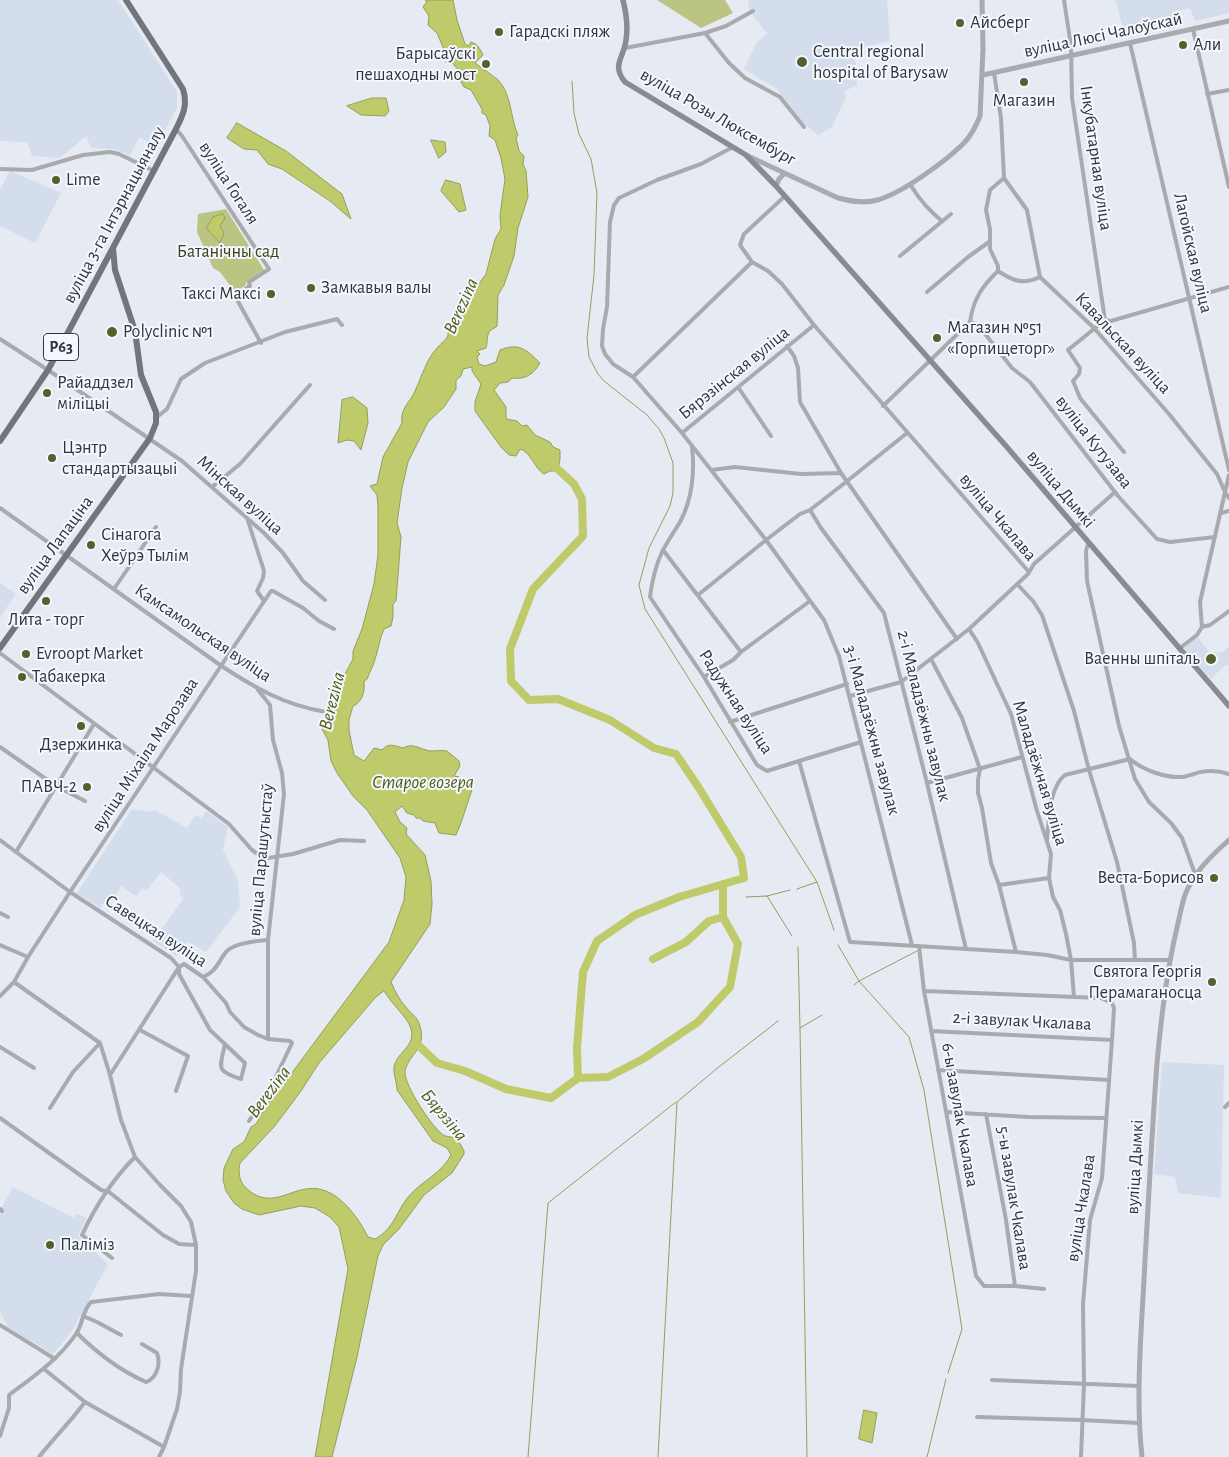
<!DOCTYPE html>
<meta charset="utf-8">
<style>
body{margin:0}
canvas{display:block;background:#e5eaf3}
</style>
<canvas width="1229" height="1457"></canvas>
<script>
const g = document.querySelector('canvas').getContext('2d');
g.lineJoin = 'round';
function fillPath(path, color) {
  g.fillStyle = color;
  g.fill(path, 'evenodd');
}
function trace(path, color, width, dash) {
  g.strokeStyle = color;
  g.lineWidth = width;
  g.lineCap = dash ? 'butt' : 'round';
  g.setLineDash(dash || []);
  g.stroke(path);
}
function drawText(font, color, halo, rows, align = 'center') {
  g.font = font + ' "Alegreya Sans",sans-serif';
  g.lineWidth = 4;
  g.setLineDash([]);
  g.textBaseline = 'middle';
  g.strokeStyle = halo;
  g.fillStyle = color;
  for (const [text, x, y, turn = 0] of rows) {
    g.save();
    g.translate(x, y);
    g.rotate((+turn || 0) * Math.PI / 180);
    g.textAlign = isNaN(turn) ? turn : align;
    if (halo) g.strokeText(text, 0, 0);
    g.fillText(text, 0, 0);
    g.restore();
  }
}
fillPath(new Path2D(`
 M0,0H118L177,92V108L156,146L139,137L130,155L114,149L91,148L86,136L60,158L32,156L27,142L0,141Z
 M748,0H887L890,41L865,47L855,55L857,85L843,92L847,95L832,127L818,135L802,122L777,89L744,69L757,42L767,34L750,11Z
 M1116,0H1229V13L1195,21L1190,8L1177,11L1179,25L1125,37Z
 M10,171L61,193L35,243L0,226V190Z
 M0,583L16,594L0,617Z
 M1197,636L1209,652H1223L1229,646V666L1225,665L1211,679L1184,648Z
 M132,809L150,812L155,810L187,828L196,815L201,818L206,811L228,827L223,850L238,881L240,907L206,952L188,942L176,956L153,941L184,898L179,894L181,889L161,872L146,891L142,888L136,896L121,886L113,900L107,897L100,908L77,893Z
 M1162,1062L1224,1065L1221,1198L1178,1193L1175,1177L1154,1174Z
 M13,1187L74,1218L76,1214L87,1218L78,1236L108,1264L72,1331L53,1354L8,1327L0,1311V1210Z`), '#d4ddeb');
fillPath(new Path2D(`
 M657,0H725L733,13L701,28Z
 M226,209L264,270L246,282V285L235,292L220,272L213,268L197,232L198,214Z`), '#bbc482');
const water = new Path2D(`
 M426,0H453L457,20L465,44L468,46L471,42C478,44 480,49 483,55L475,63C483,69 491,74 498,80C512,94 510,118 518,135L516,138L519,151L524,156L523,164L526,171L528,197L518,228L514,256L504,285L498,295L497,326C496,328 493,328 491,330C486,334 488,342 486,348L477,351L480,354L477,357L479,364L485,366L496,362L500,350C519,342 527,350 540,363C534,374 525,380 512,378L508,382L500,383L494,390L506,407V419L517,421L522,426L527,425L535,435L550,442L553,447L560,450C560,458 561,465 555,471H550L544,474C534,468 531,452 520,449L516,456L509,455L501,447L475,411V402L481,384L472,371V367L463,369L461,376L456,380V389L444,407L428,422L408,462L402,488L397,523L401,537L396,601L393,604V617L391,626L384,629C380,638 379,646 376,656C374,664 370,672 367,679L364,681C365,690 363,702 353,706L349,720V730L354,755L364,761L374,748L382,750C388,742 395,746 403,748C414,742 420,750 431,751C436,751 442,750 447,751L459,761L460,766L454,776L459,777L473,787C467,803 463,820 456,835L439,833L435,823L423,821L420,818H416L414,815L407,813L402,806L395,812L400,822L407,828L406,834L425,855L431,881L432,904L430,924L391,982C395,991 399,999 405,1006C413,1017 418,1015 421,1030C425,1050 407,1056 405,1072C404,1085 434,1131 445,1136C449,1137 453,1137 457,1138L464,1151V1154L452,1173L424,1195L399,1229L383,1245L378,1256L357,1357L332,1457H315L348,1269L339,1227L330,1217L315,1208L301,1206L259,1215L242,1209L234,1203L226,1191L223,1180L224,1168L233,1149L244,1142L251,1127L256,1124L269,1101L274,1097L389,942L404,900L406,877L400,858L367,810L353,796L337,773L331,761L328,740L322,729L325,725L330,727L333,725V709L336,701L338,687L353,659V651L362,629L374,584L378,555V506L377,495L370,486L377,484L383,457L402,423C400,408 410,403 415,391C422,376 426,360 437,348C440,344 445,341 448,336V330C455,326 456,317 463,314L469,293L473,294L474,287L478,285L486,274L495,239L501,229L500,215L505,179L501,158L495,140L489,136L490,126L486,115L482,113V109L471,90L464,87L457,75L459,71L451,61L446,62L447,57L437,33L428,25L429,16L423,7L426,3ZM384,991C391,1003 405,1015 410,1026C418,1046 397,1051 394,1067C393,1074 397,1082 397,1090L433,1141L447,1148L451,1155C442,1173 422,1181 409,1196C396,1211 395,1228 375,1239L368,1237C359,1219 343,1196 323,1190C294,1181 274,1214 246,1188C239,1181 238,1172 240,1163L274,1127L301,1091L319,1063L375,998Z
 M372,98H386L389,111L385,116L361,115L347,106Z
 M237,123L286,151L342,194L351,219L330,201L282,169L268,164L257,150L244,149L227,138Z
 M431,140L445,142L446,152L439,158Z
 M446,180L460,184L466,210L459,212L441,191Z
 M223,214L225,218L220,226L224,233L220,243L206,228L213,217Z
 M353,397L367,408L368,423L361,450L354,441L347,440L338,443L342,400Z
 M864,1410L877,1413L872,1443L859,1439Z`);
fillPath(water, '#bfcb6b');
trace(water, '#959e5b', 1);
trace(new Path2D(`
 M572,81L574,113L579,134L591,159L597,193L594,275L587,338L589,357L598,374L604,381L647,415L659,429L664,438L673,463V493L670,506L649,548L639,585L645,609L817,882
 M797,889L817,882L834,930
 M767,896L790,890
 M746,897L767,896L792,936
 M838,945L859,981L854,985
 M798,947L800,1028L822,1015
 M917,951L859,981L909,1037L924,1090L962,1329L948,1373
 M800,1028L807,1457
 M528,1457L548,1203L676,1102
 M658,1457L677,1102L715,1070L778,1021
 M927,1457L946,1379`), '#959e5b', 1);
trace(new Path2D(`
 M653,959L686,942L709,921L723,917
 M416,1043L437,1063L465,1071L506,1089L551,1098L578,1078L577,1047L583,972L597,941L635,915L679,897L744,878L741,857L699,788L676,754L654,748L610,720L558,699L529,700L511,681L510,649L533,589L583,536L582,499L574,484L550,462
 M578,1078L608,1077L643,1059L698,1022L730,987L738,944L723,917V885`), '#bfcb6b', 8);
trace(new Path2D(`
 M1064,0L1071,46L1072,98L1105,320
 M1193,29L1229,187
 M705,33L729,63L745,78L780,97L804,127
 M1130,43L1229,470
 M625,48L705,33L726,26L753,11
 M994,73L1001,118L1004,178L1027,210L1040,277L1094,328L1169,414L1217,474L1225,492L1200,602L1202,627
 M1207,94L1229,90
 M176,129L182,136L269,269L249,282L250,286L235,296L261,343
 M733,147L701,164L657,180L619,198L614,205L610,222L607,307L603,329L602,346L605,354L613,364L633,377L682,433L766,540L824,620L839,656L912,945
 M0,169L32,170L83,155L110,152L119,154L154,171
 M1004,178L990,190L986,210L990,229V249L998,266V271C1013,281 1023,285 1040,277
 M910,184C919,199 928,210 942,221
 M785,196L744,234L740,245L752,262L768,271L782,284L814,325L1029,572
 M900,256L951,214
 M927,292L968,257L989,242
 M970,322L978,325L1012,368L1030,382L1118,496L1157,539L1170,542L1215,537
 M0,339L48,370L182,461L264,533L283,553L303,581L325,600
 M787,346L794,356L798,368L800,402L841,473L957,639
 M633,377L752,262
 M738,387L771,436
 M883,406L970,322C973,300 982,286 998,271
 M157,417L167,409L181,379L205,363L285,332L337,319L342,325
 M682,433L814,325
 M692,447C695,472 692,500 680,522C674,532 667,542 662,552C655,567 652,581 650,597L704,677L757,765L767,771L799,761L850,942L1016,952L1047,955L1071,960H1170
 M1124,452L1080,398L1073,381L1079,374L1080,368L1068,350L1105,320L1111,321L1121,318L1229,287
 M711,470L735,467L801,474L841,473
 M1229,475L1225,492L1229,498
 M212,487L240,464L310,385
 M0,508L220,665C255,688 284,705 326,712
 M810,510L821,528L884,613L927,783L966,949
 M1221,513L1229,511
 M248,521L264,571L263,578L257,591L264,601
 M1088,544L1086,551L1087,581L1119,726L1135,779L1149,802L1171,823L1182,838L1195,874
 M663,550L741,652
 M1017,584L1033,601L1042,615L1074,711L1089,770L1117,862L1134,943L1135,960
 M114,589L156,527
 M698,595L766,540L800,514L810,510L846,482L907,433
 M969,629L978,643L1011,714L1037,811L1051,854L1049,878L1053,897L1060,910L1066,934L1071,960L1074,997
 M1180,648L1197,635L1202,627L1210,625L1229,611
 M0,653L229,824L252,850L262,857L268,858L293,854L340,840L364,841
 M931,659L962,718L980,769L978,780V793L982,808L991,863L999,885L1016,952
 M704,677L733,660L741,652L810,601
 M258,690L270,705L273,740L282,773L284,794L268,940V1039
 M850,696L901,682L969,629L1028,574L1034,564L1115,492
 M730,722L847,684
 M0,747L56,786L85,801
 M799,761L861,742
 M927,783L1022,757
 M0,840L70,892L171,958L179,967L184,964L203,977L226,1003L230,1012L244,1027L258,1035L268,1039L290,1041L292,1043L270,1089L249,1121
 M1047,840C1049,821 1049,787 1065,775L1130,759C1143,770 1165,778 1182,777C1186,777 1190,775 1194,774C1204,770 1218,770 1229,774
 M16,852L94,724
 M999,885L1049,878
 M0,913L8,917
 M0,945L28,957
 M919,946L924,991L976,1276L984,1286H1015L1044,1289
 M179,967V974L210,1030L245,1063L241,1079C215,1071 220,1068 225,1044
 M203,977C216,972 218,962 226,952C233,943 257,941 268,940
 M14,982L100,1043L110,1075L121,1120L135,1157L160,1185L181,1206L191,1222L196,1245V1271L181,1369L180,1392L177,1409L164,1447L159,1457
 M924,991L1101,998L1112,1003L1114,1008L1112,1040L1102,1178L1090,1220L1083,1304L1084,1384L1081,1457
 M0,996L14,982L28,957L70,892L271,591H273L303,608L319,621L334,629
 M140,1030L188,1056L176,1091
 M931,1031L1112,1040
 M0,1047L34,1068
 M938,1070L1109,1080
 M110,1075L179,967
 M1225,1107L1229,1103
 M50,1108L73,1072L100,1043
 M946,1112L1028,1117L1106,1118
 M986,1114L1006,1220L1015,1286
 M0,1118L101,1190L109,1192L163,1235L179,1244L196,1245
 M0,1209L2,1211
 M112,1258L82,1235C96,1205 112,1180 135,1157
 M83,1316L97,1322L121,1335
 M0,1325L55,1359
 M77,1333C98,1354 119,1370 146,1382C157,1378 161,1364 157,1353L142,1344
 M44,1369L85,1402L164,1447
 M992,1380L1139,1386
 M977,1417L1082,1420L1139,1423
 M0,1436L9,1408V1395C33,1377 59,1359 76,1334C83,1324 82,1311 91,1302L159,1294L191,1296
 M39,1457C54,1438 71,1421 85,1402`), '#a8aaae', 4);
trace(new Path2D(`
 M983,75L1229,21
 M748,156L838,198C850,201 864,204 877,200C901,194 946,161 964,143C972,135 976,126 980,116L983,49L982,0
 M776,186L779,179L784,174
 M1142,1457C1135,1392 1142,1326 1145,1260C1149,1194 1152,1129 1157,1063C1161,1019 1166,975 1176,932C1179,920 1181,907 1185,895C1193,873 1212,855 1229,840`), '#a8aaae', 5);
trace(new Path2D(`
 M623,0C626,12 628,28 626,40C624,58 611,65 625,82L746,155L776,186L1006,446L1229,706`), '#888b91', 5.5);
trace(new Path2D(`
 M0,441L48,370L176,129C183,115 188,105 183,89L126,0
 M0,648L150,438L156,423V412L141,375L135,331L115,270L113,248`), '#72757c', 6);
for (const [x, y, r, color] of [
 [960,23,5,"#585e2c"],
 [499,32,5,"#585e2c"],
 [1183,45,5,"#585e2c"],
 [802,62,6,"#585e2c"],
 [486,64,5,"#585e2c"],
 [1024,82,5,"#585e2c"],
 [56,180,5,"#585e2c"],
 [311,288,5,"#585e2c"],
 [271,294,5,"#585e2c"],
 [112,332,6,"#585e2c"],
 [937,338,5,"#585e2c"],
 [47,393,5,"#585e2c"],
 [52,458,5,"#585e2c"],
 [91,545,5,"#585e2c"],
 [46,601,5,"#585e2c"],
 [26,654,5,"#585e2c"],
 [1211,659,6,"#585e2c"],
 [22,677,5,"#585e2c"],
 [81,726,5,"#585e2c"],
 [87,787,5,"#585e2c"],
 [1214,878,5,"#585e2c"],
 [1212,982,5,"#585e2c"],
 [50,1245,5,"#585e2c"]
]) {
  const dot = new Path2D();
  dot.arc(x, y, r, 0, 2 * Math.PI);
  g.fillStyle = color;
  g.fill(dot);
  trace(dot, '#f3f7fe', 2);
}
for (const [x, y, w] of [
 [61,347,35]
]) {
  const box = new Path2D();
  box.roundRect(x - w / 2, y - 13.5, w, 27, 4);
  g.fillStyle = '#f3f7fe';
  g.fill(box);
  trace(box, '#323437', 1);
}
drawText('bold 16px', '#323437', null, [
 ["Р63",61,347]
]);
drawText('18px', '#323437', '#f3f7fe', [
 ["Айсберг",970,23],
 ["Гарадскі пляж",509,32],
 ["Али",1193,45],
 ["Central regional",813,52],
 ["hospital of Barysaw",813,73],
 ["Барысаўскі",476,54,"right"],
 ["пешаходны мост",476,75,"right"],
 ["Магазин",1024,101,"center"],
 ["Lime",66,180],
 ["Замкавыя валы",321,288],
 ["Таксі Максі",261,294,"right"],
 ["Магазин №51",947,328],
 ["«Горпищеторг»",947,349],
 ["Polyclinic №1",123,332],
 ["Райаддзел",57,383],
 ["міліцыі",57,404],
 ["Цэнтр",62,448],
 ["стандартызацыі",62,469],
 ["Сінагога",101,535],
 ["Хеўрэ Тылім",101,556],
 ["Лита - торг",46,620,"center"],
 ["Evroopt Market",36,654],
 ["Ваенны шпіталь",1200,659,"right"],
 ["Табакерка",32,677],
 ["Дзержинка",81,745,"center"],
 ["ПАВЧ-2",77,787,"right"],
 ["Веста-Борисов",1204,878,"right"],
 ["Святога Георгія",1202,972,"right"],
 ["Перамаганосца",1202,993,"right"],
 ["Паліміз",60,1245]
], 'left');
drawText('18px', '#323437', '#f3f7fe', [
 ["вуліца Люсі Чалоўскай",1103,35,-12],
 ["вуліца Розы Люксембург",718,117,30],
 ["Інкубатарная вуліца",1096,158,82],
 ["вуліца Гогаля",229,183,57],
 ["вуліца 3-га Інтэрнацыяналу",114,215,-62],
 ["Лагойская вуліца",1193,253,77],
 ["Кавальская вуліца",1123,343,47],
 ["Бярэзінская вуліца",734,373,-39],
 ["вуліца Кутузава",1094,442,52],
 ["вуліца Дымкі",1061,489,50],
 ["Мінская вуліца",240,495,42],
 ["вуліца Чкалава",998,517,50],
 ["вуліца Лапаціна",55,545,-54],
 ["Камсамольская вуліца",203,633,34],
 ["Радужная вуліца",736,702,57],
 ["2-і Маладзёжны завулак",924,716,76],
 ["3-і Маладзёжны завулак",872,730,75],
 ["вуліца Міхаіла Марозава",145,755,-57],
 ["Маладзёжная вуліца",1040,773,73],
 ["вуліца Парашутыстаў",261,860,-85],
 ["Савецкая вуліца",156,931,33],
 ["2-і завулак Чкалава",1022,1021,3],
 ["6-ы завулак Чкалава",960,1115,80],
 ["вуліца Дымкі",1135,1167,-87],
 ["5-ы завулак Чкалава",1014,1198,81],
 ["вуліца Чкалава",1081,1208,-81]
]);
drawText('18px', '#3c4119', '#f3f7fe', [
 ["Батанічны сад",228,252]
]);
drawText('italic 19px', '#545b15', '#f3f7fe', [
 ["Berezina",461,306,-66],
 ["Berezina",332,701,-76],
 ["Старое возера",423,782],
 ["Berezina",269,1092,-53],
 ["Бярэзіна",444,1115,50]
]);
</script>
